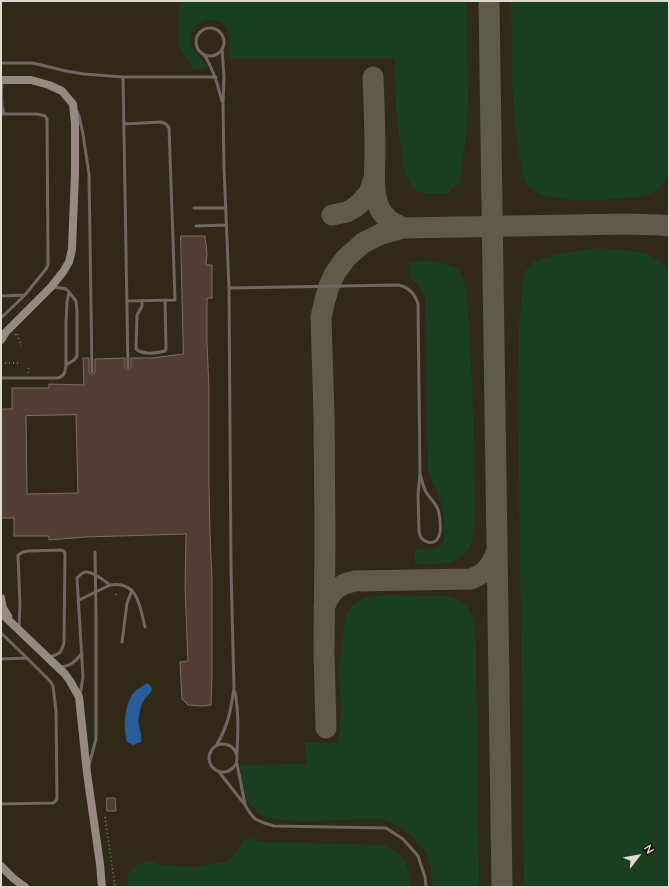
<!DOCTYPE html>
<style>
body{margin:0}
#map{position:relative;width:670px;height:888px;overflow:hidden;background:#312917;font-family:"Nunito Sans",sans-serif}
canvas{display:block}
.frame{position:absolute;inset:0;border:2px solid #e0dbd0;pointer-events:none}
.north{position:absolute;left:618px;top:836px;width:40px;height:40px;-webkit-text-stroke:3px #16120a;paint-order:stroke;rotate:58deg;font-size:11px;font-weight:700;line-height:16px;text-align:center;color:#e0dbd0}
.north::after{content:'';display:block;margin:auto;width:14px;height:18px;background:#e0dbd0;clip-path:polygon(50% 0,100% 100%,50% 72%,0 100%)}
</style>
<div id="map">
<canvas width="670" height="888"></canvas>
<div class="frame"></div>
<div class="north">N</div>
</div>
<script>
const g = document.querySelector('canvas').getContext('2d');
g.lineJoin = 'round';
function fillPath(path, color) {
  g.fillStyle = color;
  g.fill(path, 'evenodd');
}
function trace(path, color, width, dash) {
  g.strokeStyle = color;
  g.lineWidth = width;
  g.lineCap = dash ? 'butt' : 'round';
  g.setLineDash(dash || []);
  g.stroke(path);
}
fillPath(new Path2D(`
 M183,1H467L468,104L466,137L460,183L451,189L450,192L445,194L421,193L417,191L411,185L405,174L401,152L396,110L395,58H229C229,51 230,34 226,27C226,27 222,24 222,23C206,12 185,28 192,45C195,53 201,59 207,66L206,68L194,70L179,46V7Z
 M511,1H668L669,171C659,198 640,197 614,199C593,201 545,203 529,187C521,178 520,158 518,147C516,131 514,114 513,98C511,66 512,33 511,1Z
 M598,248C615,250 644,249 658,260C663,263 666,270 669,275V887H524L518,397L519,327L523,280L526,271L533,263L543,258L563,253Z
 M431,261C437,263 448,264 454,267C463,271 465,286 467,295C471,356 474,417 474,478C475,495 477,536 468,550C455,567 434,564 415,564V549C424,548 438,551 444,541C444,529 445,511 440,499C436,489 431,480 428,469L425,295L416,282L410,278V263Z
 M384,595L446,596C454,598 462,601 468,608C477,620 476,647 476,662L479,887H432C432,875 430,859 423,849C421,846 418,843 415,840C404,827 387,818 370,818C360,818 350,820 340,820C322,821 269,824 256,812C244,800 240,782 240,765L306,764L305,743H339L341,709L339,671L343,635L346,615L351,607L358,601L369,597Z
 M244,839H251L263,842L382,845C404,853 410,864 410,887H129L127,876L136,865L149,861L162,865L197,867L229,861L238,851Z`), '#1a3f20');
fillPath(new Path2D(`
 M147,683L150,685L152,689C150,695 144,698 142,704C139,712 137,722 140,730C141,735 142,735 141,742L133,745L127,742C123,727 124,702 136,690C139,688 143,686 147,683Z`), '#2a5c99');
trace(new Path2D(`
 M489,1L502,887
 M373,77C374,102 375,127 375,151C375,168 372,194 380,209C385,219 393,223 403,228
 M332,215L347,212L354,208L360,203L369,193L374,178
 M324,608C330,592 337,585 355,581L471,579C486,573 491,566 497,551
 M326,728L324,652L325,535L324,414L321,317L325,300L329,286L335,273L346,258L363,243L381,234L403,228L625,224L660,225L669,226`), '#605a4a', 21);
const building = new Path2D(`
 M181,236H205L207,253L206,265H212V298H207V343L209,389V485L210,534L212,581V675L211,705L202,706L188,705L182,699L180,662L188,661L185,587L186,534L86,537L49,540V536H14V518H1V409H12V388H49V384L84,385L83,358H89V372L90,374L92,375L95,372V359L125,358V368L128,370L131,367V358H152L183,354ZM76,415L78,493L27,494L26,416Z
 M107,798H115L116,811H107Z`);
fillPath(building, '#533e36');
trace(building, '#806a61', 1);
trace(new Path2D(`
 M15,335L17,333L21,346
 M1,363H18
 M28,373L29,365
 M116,595V592
 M105,817L115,887`), '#878072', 1.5, [1, 3]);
trace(new Path2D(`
 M196 42a14 14 0 1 1 28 0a14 14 0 1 1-28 0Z
 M205,56C214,71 217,83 222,101
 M1,63H33L66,71L84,74L123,77H216
 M123,77L128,367
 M77,111L79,116L83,134L89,174L92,372
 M1,114H37L45,116L47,119L48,258V265L46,269L25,295L1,318
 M4,114C1,104 1,93 2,83L4,81
 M124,124L161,122L166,124L169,128L173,240L175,300L127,301
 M194,208H226
 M196,226L226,225
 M54,287L61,288L66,289L69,292L76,301L77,311V356L74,360L66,365
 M229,288L398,285C409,287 415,294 418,304L420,474
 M1,296L25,295
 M142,301V306L137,315L136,349C143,355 157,353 165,351L166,348L165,300
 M1,378H58C65,376 65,372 66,365V323L67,302L69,292
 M420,474C422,480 423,486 426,492C430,499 438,505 439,513C440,519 441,531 439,536C435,547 421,543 419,532L418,494Z
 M79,600L110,585C138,580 140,607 145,627
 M19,628L20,605L18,555L23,552L28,551L61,550L64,551L65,554L64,642C62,653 59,655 48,657
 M1,633L27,658L50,681L53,686L56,711L57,798L56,801L53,803L1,804
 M122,642L127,603L132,590
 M1,659L27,658
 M59,667C70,667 76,661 82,653
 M235,692C239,713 238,733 237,754
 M80,695L83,677L77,578C80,575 82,572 86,572C93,572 105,581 110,585
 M209 758a14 14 0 1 1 28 0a14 14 0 1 1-28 0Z
 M216,746C228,726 231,710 234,688L231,569L229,288L224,167L223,104L224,77L222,49
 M237,764L245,804
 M89,765L96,739V616
 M219,772L245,805L250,813L255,819L264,823L274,826L386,828L403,839L418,856L425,877L426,887`), '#706761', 3);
trace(new Path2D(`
 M1,80H31L49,85L62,91L73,104L75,123V172L72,249L69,262L63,272L51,287L6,332L1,340
 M1,598L3,608L8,616
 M1,613L65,674L70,681L79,697L87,773L100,864L102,887
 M1,866L14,879L25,887`), '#978980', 8);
trace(new Path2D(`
 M95,552L96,616`), '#706761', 3);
</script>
